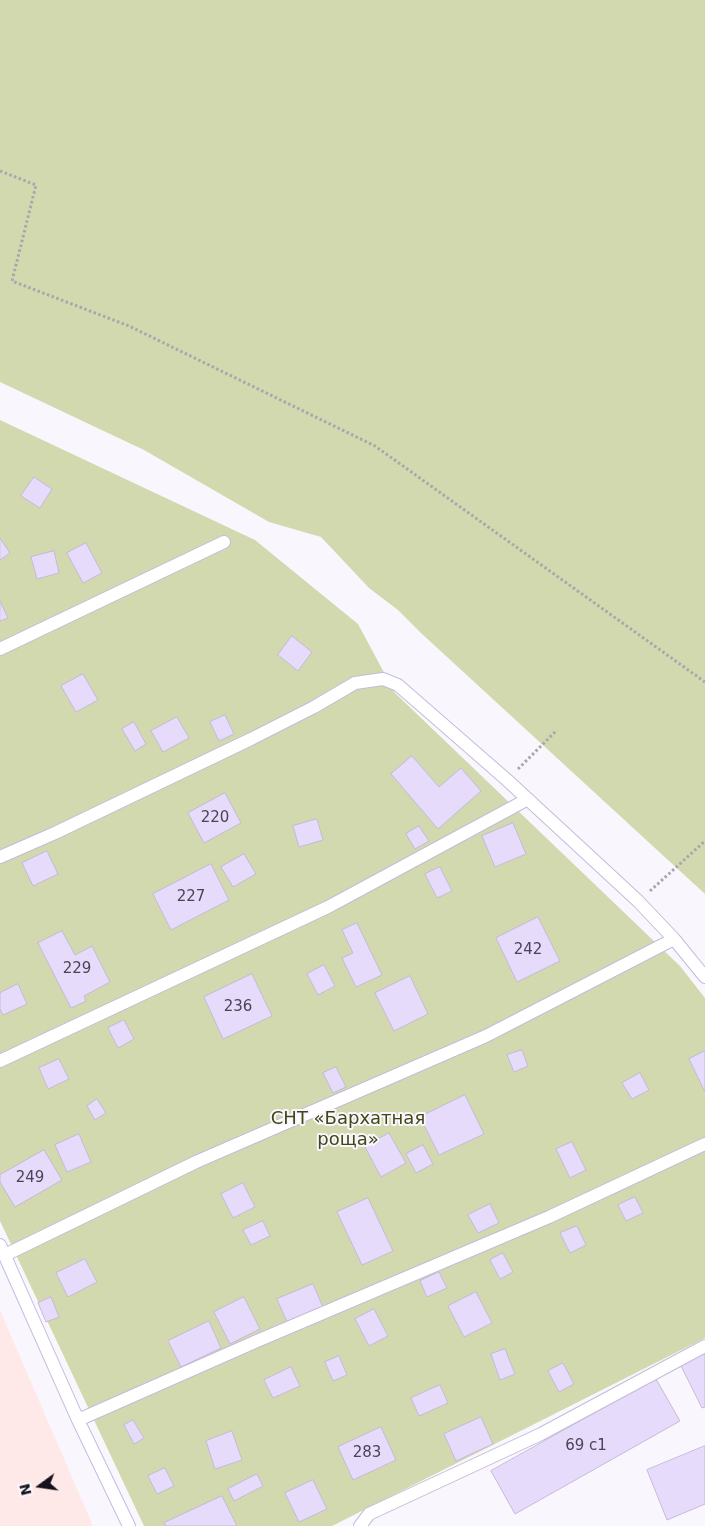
<!DOCTYPE html>
<meta charset="utf-8">
<style>
body{margin:0}
#map{position:relative;width:705px;height:1526px;overflow:hidden;background:#f9f7fd;font-family:"DejaVu Sans",sans-serif}
canvas{display:block}
.north{position:absolute;left:15px;top:1461px;width:50px;height:50px;-webkit-text-stroke:4px #f9f7fd;paint-order:stroke;rotate:256deg;font-size:14px;font-weight:700;line-height:20px;text-align:center;color:#16121c}
.north::after{content:'';display:block;margin:auto;width:18px;height:22px;background:#16121c;clip-path:polygon(50% 0,100% 100%,50% 72%,0 100%)}
</style>
<div id="map">
<canvas width="705" height="1526"></canvas>
<div class="north">N</div>
</div>
<script>
const g = document.querySelector('canvas').getContext('2d');
g.lineJoin = 'round';
function fillPath(path, color) {
  g.fillStyle = color;
  g.fill(path, 'evenodd');
}
function trace(path, color, width, dash) {
  g.strokeStyle = color;
  g.lineWidth = width;
  g.lineCap = dash ? 'butt' : 'round';
  g.setLineDash(dash || []);
  g.stroke(path);
}
function drawText(font, color, halo, rows, align = 'center') {
  g.font = font + ' "DejaVu Sans",sans-serif';
  g.lineWidth = 4;
  g.setLineDash([]);
  g.textBaseline = 'middle';
  g.strokeStyle = halo;
  g.fillStyle = color;
  for (const [text, x, y, turn = 0] of rows) {
    g.save();
    g.translate(x, y);
    g.rotate((+turn || 0) * Math.PI / 180);
    g.textAlign = isNaN(turn) ? turn : align;
    if (halo) g.strokeText(text, 0, 0);
    g.fillText(text, 0, 0);
    g.restore();
  }
}
fillPath(new Path2D(`
 M0,1310L93,1526H0Z`), '#ffe9e8');
fillPath(new Path2D(`
 M0,0H705V894L422,634L398,610L369,588L321,537L269,522L144,450L0,382Z
 M0,420L255,540L358,624L395,693L680,966L705,998V1338L332,1526H144L0,1221Z`), '#d3d9af');
const building = new Path2D(`
 M34,477L52,489L40,508L21,496Z
 M0,538L10,553L0,560Z
 M86,543L102,573L83,583L67,553Z
 M54,551L59,573L37,579L31,557Z
 M0,601L8,618L0,621Z
 M292,636L312,652L298,671L278,655Z
 M83,674L98,700L76,712L61,686Z
 M225,715L234,734L219,741L210,722Z
 M177,717L189,738L163,752L151,731Z
 M134,722L146,744L135,751L122,729Z
 M412,756L439,787L461,768L481,791L438,829L391,774Z
 M225,793L241,823L204,843L188,813Z
 M317,819L323,840L299,847L293,826Z
 M513,823L526,854L495,867L482,836Z
 M419,826L429,841L415,849L406,834Z
 M47,851L58,874L33,886L22,863Z
 M244,854L256,874L233,887L221,867Z
 M211,864L229,900L171,930L153,894Z
 M440,867L452,891L437,898L425,874Z
 M538,917L560,961L517,982L496,938Z
 M357,923L382,975L356,987L342,958L353,953L342,930Z
 M62,931L75,955L92,946L110,982L84,996L86,1001L71,1008L38,943Z
 M324,965L335,986L318,995L307,974Z
 M252,974L272,1016L223,1039L204,997Z
 M410,976L428,1014L394,1031L375,993Z
 M18,984L27,1004L3,1015L0,1009V993Z
 M124,1020L134,1039L118,1048L108,1028Z
 M522,1050L528,1066L514,1072L507,1055Z
 M705,1051V1092L689,1059Z
 M59,1059L69,1079L48,1089L39,1068Z
 M336,1067L346,1087L333,1093L323,1073Z
 M640,1073L649,1090L632,1099L622,1083Z
 M465,1095L484,1134L439,1155L420,1117Z
 M97,1099L106,1113L95,1120L87,1106Z
 M389,1133L406,1163L381,1177L365,1147Z
 M79,1134L91,1162L67,1172L55,1145Z
 M572,1142L586,1170L570,1178L556,1149Z
 M423,1145L433,1164L416,1173L406,1154Z
 M44,1150L62,1180L15,1207L0,1182V1175Z
 M243,1183L255,1207L233,1218L221,1194Z
 M635,1197L643,1213L626,1221L618,1205Z
 M368,1198L393,1251L362,1265L337,1212Z
 M490,1204L499,1223L478,1233L468,1215Z
 M263,1221L270,1236L251,1245L243,1230Z
 M577,1226L586,1245L570,1253L560,1233Z
 M503,1253L513,1272L500,1279L490,1260Z
 M85,1259L97,1282L68,1297L56,1273Z
 M439,1272L447,1288L427,1297L420,1281Z
 M313,1284L323,1307L287,1322L277,1299Z
 M476,1292L492,1323L464,1337L448,1306Z
 M51,1297L59,1317L46,1322L38,1303Z
 M244,1297L260,1329L230,1344L214,1312Z
 M374,1309L388,1336L369,1346L355,1319Z
 M209,1321L221,1348L181,1367L168,1341Z
 M505,1349L515,1374L500,1380L491,1354Z
 M705,1353V1407L702,1408L681,1366Z
 M339,1356L347,1375L333,1381L325,1362Z
 M563,1363L574,1384L559,1392L548,1371Z
 M291,1367L300,1386L273,1398L264,1380Z
 M656,1379L680,1421L515,1514L491,1471Z
 M440,1385L448,1403L419,1416L411,1398Z
 M481,1417L493,1444L456,1461L444,1434Z
 M133,1420L144,1438L134,1444L124,1425Z
 M381,1427L396,1460L353,1480L338,1447Z
 M232,1431L242,1460L215,1469L206,1441Z
 M705,1446V1504L667,1520L647,1470Z
 M165,1468L174,1486L157,1494L148,1476Z
 M257,1474L263,1486L234,1501L228,1489Z
 M313,1480L327,1509L299,1522L285,1493Z
 M222,1496L237,1526H166L164,1523Z`);
fillPath(building, '#e6dbfa');
trace(building, '#c5bad8', 1);
const service = new Path2D(`
 M0,649L224,542
 M0,857L55,833L251,739L314,707L355,683L383,679L398,685L507,780L638,901L674,939L705,977
 M0,1061L328,907L528,799
 M0,1245L78,1420L129,1526
 M5,1255L196,1162L486,1036L674,939
 M78,1420L257,1341L549,1217L705,1144
 M360,1526L369,1514L541,1434L705,1346`);
trace(service, '#c5bbd9', 14);
trace(new Path2D(`
 M0,171L36,185L12,281L129,326L375,446L705,682
 M518,769L557,730
 M650,891L705,841`), '#a9a6ad', 3, [2.5, 2.5]);
trace(service, '#fff', 12);
drawText('15px', '#4a4454', null, [
 ["220",215,818],
 ["227",191,897],
 ["242",528,950],
 ["229",77,969],
 ["236",238,1007],
 ["249",30,1178],
 ["69 с1",586,1446],
 ["283",367,1453]
]);
drawText('18px', '#434716', '#f9f7fd', [
 ["СНТ «Бархатная",348,1119],
 ["роща»",348,1140]
]);
</script>
